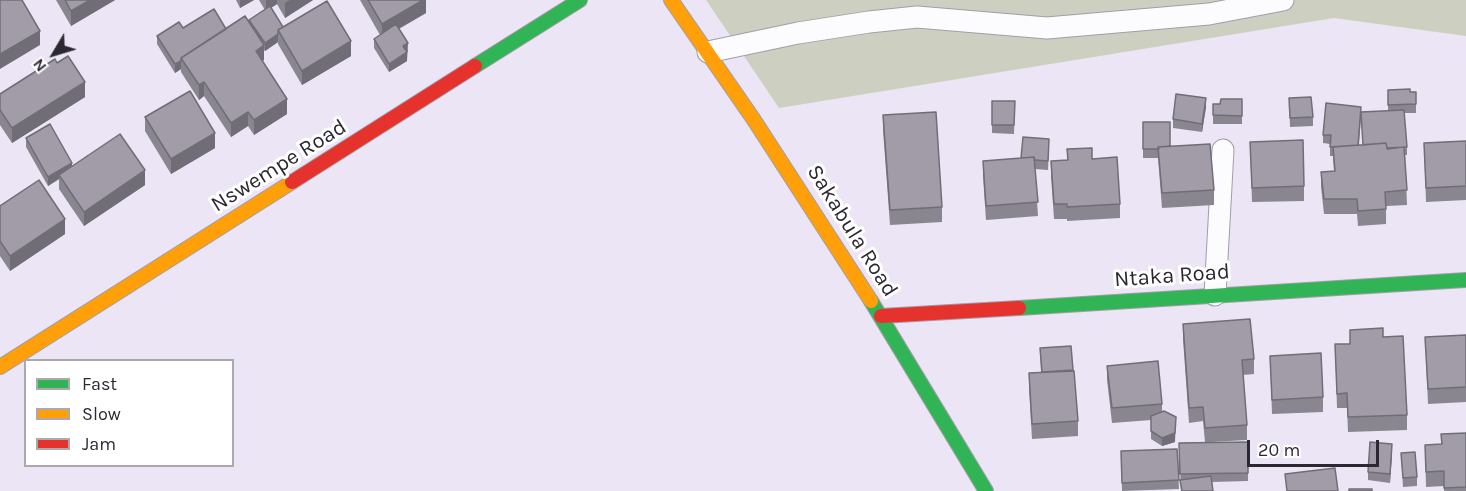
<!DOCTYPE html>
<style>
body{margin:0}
#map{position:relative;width:1466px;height:491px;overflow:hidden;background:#ebe5f5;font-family:Karla,sans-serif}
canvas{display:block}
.legend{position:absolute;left:24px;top:359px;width:210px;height:108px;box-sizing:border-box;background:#fff;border:2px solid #aba9ad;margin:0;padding:8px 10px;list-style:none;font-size:18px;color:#2c2832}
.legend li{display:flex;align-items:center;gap:12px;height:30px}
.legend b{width:30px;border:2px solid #aba9ad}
.north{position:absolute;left:24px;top:24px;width:60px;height:60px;-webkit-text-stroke:4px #fff;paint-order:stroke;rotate:232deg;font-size:16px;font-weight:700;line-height:24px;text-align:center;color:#2c2832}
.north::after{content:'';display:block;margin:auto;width:21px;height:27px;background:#2c2832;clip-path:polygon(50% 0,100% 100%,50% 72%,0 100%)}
.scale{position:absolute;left:1247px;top:440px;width:132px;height:27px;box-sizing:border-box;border:3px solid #2c2832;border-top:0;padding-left:8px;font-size:18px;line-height:21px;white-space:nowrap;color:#2c2832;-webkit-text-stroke:4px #fff;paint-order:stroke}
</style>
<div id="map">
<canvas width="1466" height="491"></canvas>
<ul class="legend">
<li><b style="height:8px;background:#30b455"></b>Fast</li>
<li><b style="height:8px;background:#ff9f0a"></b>Slow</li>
<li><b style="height:8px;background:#e5322d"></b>Jam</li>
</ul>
<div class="north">N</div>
<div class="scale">20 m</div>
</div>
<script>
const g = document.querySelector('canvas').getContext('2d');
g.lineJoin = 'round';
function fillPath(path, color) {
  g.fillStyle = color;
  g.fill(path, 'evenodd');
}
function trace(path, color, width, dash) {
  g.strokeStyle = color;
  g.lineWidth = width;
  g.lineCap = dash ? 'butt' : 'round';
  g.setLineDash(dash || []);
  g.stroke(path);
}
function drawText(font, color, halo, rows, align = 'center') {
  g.font = font + ' Karla,sans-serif';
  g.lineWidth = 6;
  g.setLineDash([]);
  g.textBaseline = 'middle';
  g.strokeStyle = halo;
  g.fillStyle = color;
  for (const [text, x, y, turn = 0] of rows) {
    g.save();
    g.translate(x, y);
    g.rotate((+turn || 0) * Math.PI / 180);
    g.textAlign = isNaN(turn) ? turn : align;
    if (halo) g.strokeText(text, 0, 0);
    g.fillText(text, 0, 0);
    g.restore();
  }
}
fillPath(new Path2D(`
 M706,0H1466V36L1334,18L779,108Z`), '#cdd0c0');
const lane = new Path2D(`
 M708,52L798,33L869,22L917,17L1047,28L1209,14L1283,0
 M1215,295L1223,150`);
const fast = new Path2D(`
 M475,66L580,0
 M871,301L986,491
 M1019,308L1466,280`);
const slow = new Path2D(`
 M671,0L754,120L871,301
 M0,367L292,182`);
const jam = new Path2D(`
 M292,182L475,66
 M881,316L1019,308`);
trace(lane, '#a29ea9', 23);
trace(fast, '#a29ea9', 16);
trace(slow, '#a29ea9', 16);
trace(jam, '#a29ea9', 16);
trace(lane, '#fcfbfe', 21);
trace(fast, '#30b455', 14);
trace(slow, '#ff9f0a', 14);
trace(jam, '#e5322d', 14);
fillPath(new Path2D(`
 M56,0H115L71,26Z
 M236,0H254L240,8Z
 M259,0H313L285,18L277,4L271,8L283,27L351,56L302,85L278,44V42L265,51L264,50V60L262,61L287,114L254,135L248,126L231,137L204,96L199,100L181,72V69L175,73L157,44V36L183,28L226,29L249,22V20L265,10Z
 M360,0H426V13L399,29L408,51L407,52V61L389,72L374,48V39L380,35Z
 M1388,90L1416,92V113H1404L1407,147V155H1405L1407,205L1386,206V224L1358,226L1357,214H1324L1321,187V172H1334L1333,156H1330V144L1323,143V135L1361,112L1388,111ZM1361,117L1363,145H1359Z
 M0,94L85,97L12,143L0,125Z
 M1289,98L1313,117V126L1290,127Z
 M1242,99V124H1213V104H1220Z
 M992,101H1015L1014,134L992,133Z
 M1206,107L1202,132L1173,128V119Z
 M883,115L942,207V222L890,225L883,130Z
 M145,117L215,148L171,174L145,131Z
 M1143,122L1170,146L1214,190V205L1162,208L1158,158H1143Z
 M26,138L72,166L145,185L84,226L59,189V179L48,186L26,147Z
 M1466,141V200L1426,202L1424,143Z
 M1250,142L1304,186V201L1252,202Z
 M1049,147L1048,170L1035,169L1038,216L986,220L983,176V161L1021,158Z
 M1067,149L1092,159L1120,204V218L1067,221V219H1054L1051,176V161L1067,160Z
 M0,206L65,234L10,271L0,256Z
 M1183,324L1254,359V374L1243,375L1247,425V440L1211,442H1248V481L1212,482L1213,491H1181L1179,443L1205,442L1203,421L1189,423L1183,339Z
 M1350,330L1383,337L1407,415V430L1348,432L1347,408H1337L1335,344H1350Z
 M1466,335V402L1428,404L1425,337Z
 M1040,348L1078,421V436L1032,439L1029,388V373H1041Z
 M1270,356L1323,397V412L1272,414Z
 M1107,366L1162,404V411L1175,442L1162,446L1151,439V420L1112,423L1107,380Z
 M1466,433V491H1444V486L1426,487L1425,445L1441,444V434Z
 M1177,449L1179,489L1122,491L1121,451Z
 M1392,453L1390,483L1368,480V472Z
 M1401,453L1417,477V486L1403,487Z`), '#8a8690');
fillPath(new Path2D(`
 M90,0H115L71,26V11Z
 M240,0H254L240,8Z
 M266,0H277V4L266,11Z
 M290,0H313L285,18V3Z
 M423,0H426V13L382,38V24Z
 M40,31V45L0,69V54Z
 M278,34V42L265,51V43Z
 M351,41V56L302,85V71Z
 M408,43L407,61L389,72V64L403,46Z
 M264,45V60L256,66V51Z
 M181,61V69L175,73V64Z
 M85,82V97L12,143V128Z
 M204,82V96L199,100V85Z
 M1206,98V107L1202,132V124Z
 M287,99V114L254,135V120Z
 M248,112V126L231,137V123Z
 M215,133V148L171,174V159Z
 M72,163V172L59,175V179L48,186V177Z
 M145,170V185L84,226V212Z
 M65,219V234L10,271V256Z
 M1176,417L1175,442L1162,446V438Z
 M1392,444V453L1390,483V474Z`), '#716d76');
const building = new Path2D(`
 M0,0H22L40,31L0,54Z
 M65,0H90L71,11Z
 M368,0H423L382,24Z
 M327,1L351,41L302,71L278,30Z
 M270,6L283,27L278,30V34L265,43L249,20Z
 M214,9L226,29L181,58V61L175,64L157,36L179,22L183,28Z
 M245,16L264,45L256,51L287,99L254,120L248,112L231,123L204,82L199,85L181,58Z
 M396,24L408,43L403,46L407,52L389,64L374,39Z
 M68,56L85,82L12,128L0,110V94L55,59L57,63Z
 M1410,89V92H1416V104L1388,105V90Z
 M190,91L215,133L171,159L145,117Z
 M1176,94L1206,98L1202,124L1173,119Z
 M1311,97L1313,117L1290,118L1289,98Z
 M1221,99H1242V116L1213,115V104H1220Z
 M992,101H1015L1014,125H992Z
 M1326,103L1361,107L1358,145L1330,147L1331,135H1323Z
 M1404,110L1407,147L1387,148L1386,143L1363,145L1361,112Z
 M936,112L942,207L890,210L883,115Z
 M1143,122H1170V146L1158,147L1159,149H1143Z
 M50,124L72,163L48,177L26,138Z
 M120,134L145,170L84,212L59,175Z
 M1023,137L1049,139L1048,161L1035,160L1034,157L1021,158Z
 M1303,140L1304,186L1252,188L1250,142Z
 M1466,141V186L1426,188L1424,143Z
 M1386,143L1387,149L1404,147L1407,190L1385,192L1386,209L1358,211L1357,199H1324L1321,172L1335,171L1333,147Z
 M1210,144L1214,190L1162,193L1158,147Z
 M1092,148V159L1117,157L1120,204L1067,207V204H1054L1051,161L1068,160L1067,149Z
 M1034,157L1038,202L986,206L983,161Z
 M39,180L65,219L10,256L0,241V206Z
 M1250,319L1254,359L1242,360L1247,425L1205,428L1203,407L1189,408L1183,324Z
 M1383,328V337L1403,336L1407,415L1348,417L1347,393L1337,394L1335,344H1350V330Z
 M1466,335V387L1428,389L1425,337Z
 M1071,346L1073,370L1042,372L1040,348Z
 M1321,353L1323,397L1272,400L1270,356Z
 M1158,361L1162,404L1112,408L1107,366Z
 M1074,371L1078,421L1032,424L1029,373Z
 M1164,411L1176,417L1175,433L1162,438L1151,431V416Z
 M1466,433V487L1444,488V471L1426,472L1425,445L1442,444L1441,434Z
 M1248,442V473L1180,474L1179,443Z
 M1370,442L1392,444L1390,474L1368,472Z
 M1177,449L1179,480L1122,483L1121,451Z
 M1415,452L1417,477L1403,478L1401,453Z
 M1335,468L1338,491H1287L1285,474Z
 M1211,476L1213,491H1182L1180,480Z
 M1349,489H1372V491H1349Z`);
fillPath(building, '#a19ca8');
trace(building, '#716d76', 1.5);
drawText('22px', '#2c2832', '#fff', [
 ["Nswempe Road",279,166,-32],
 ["Sakabula Road",852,231,58],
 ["Ntaka Road",1172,276,-4]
]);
</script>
